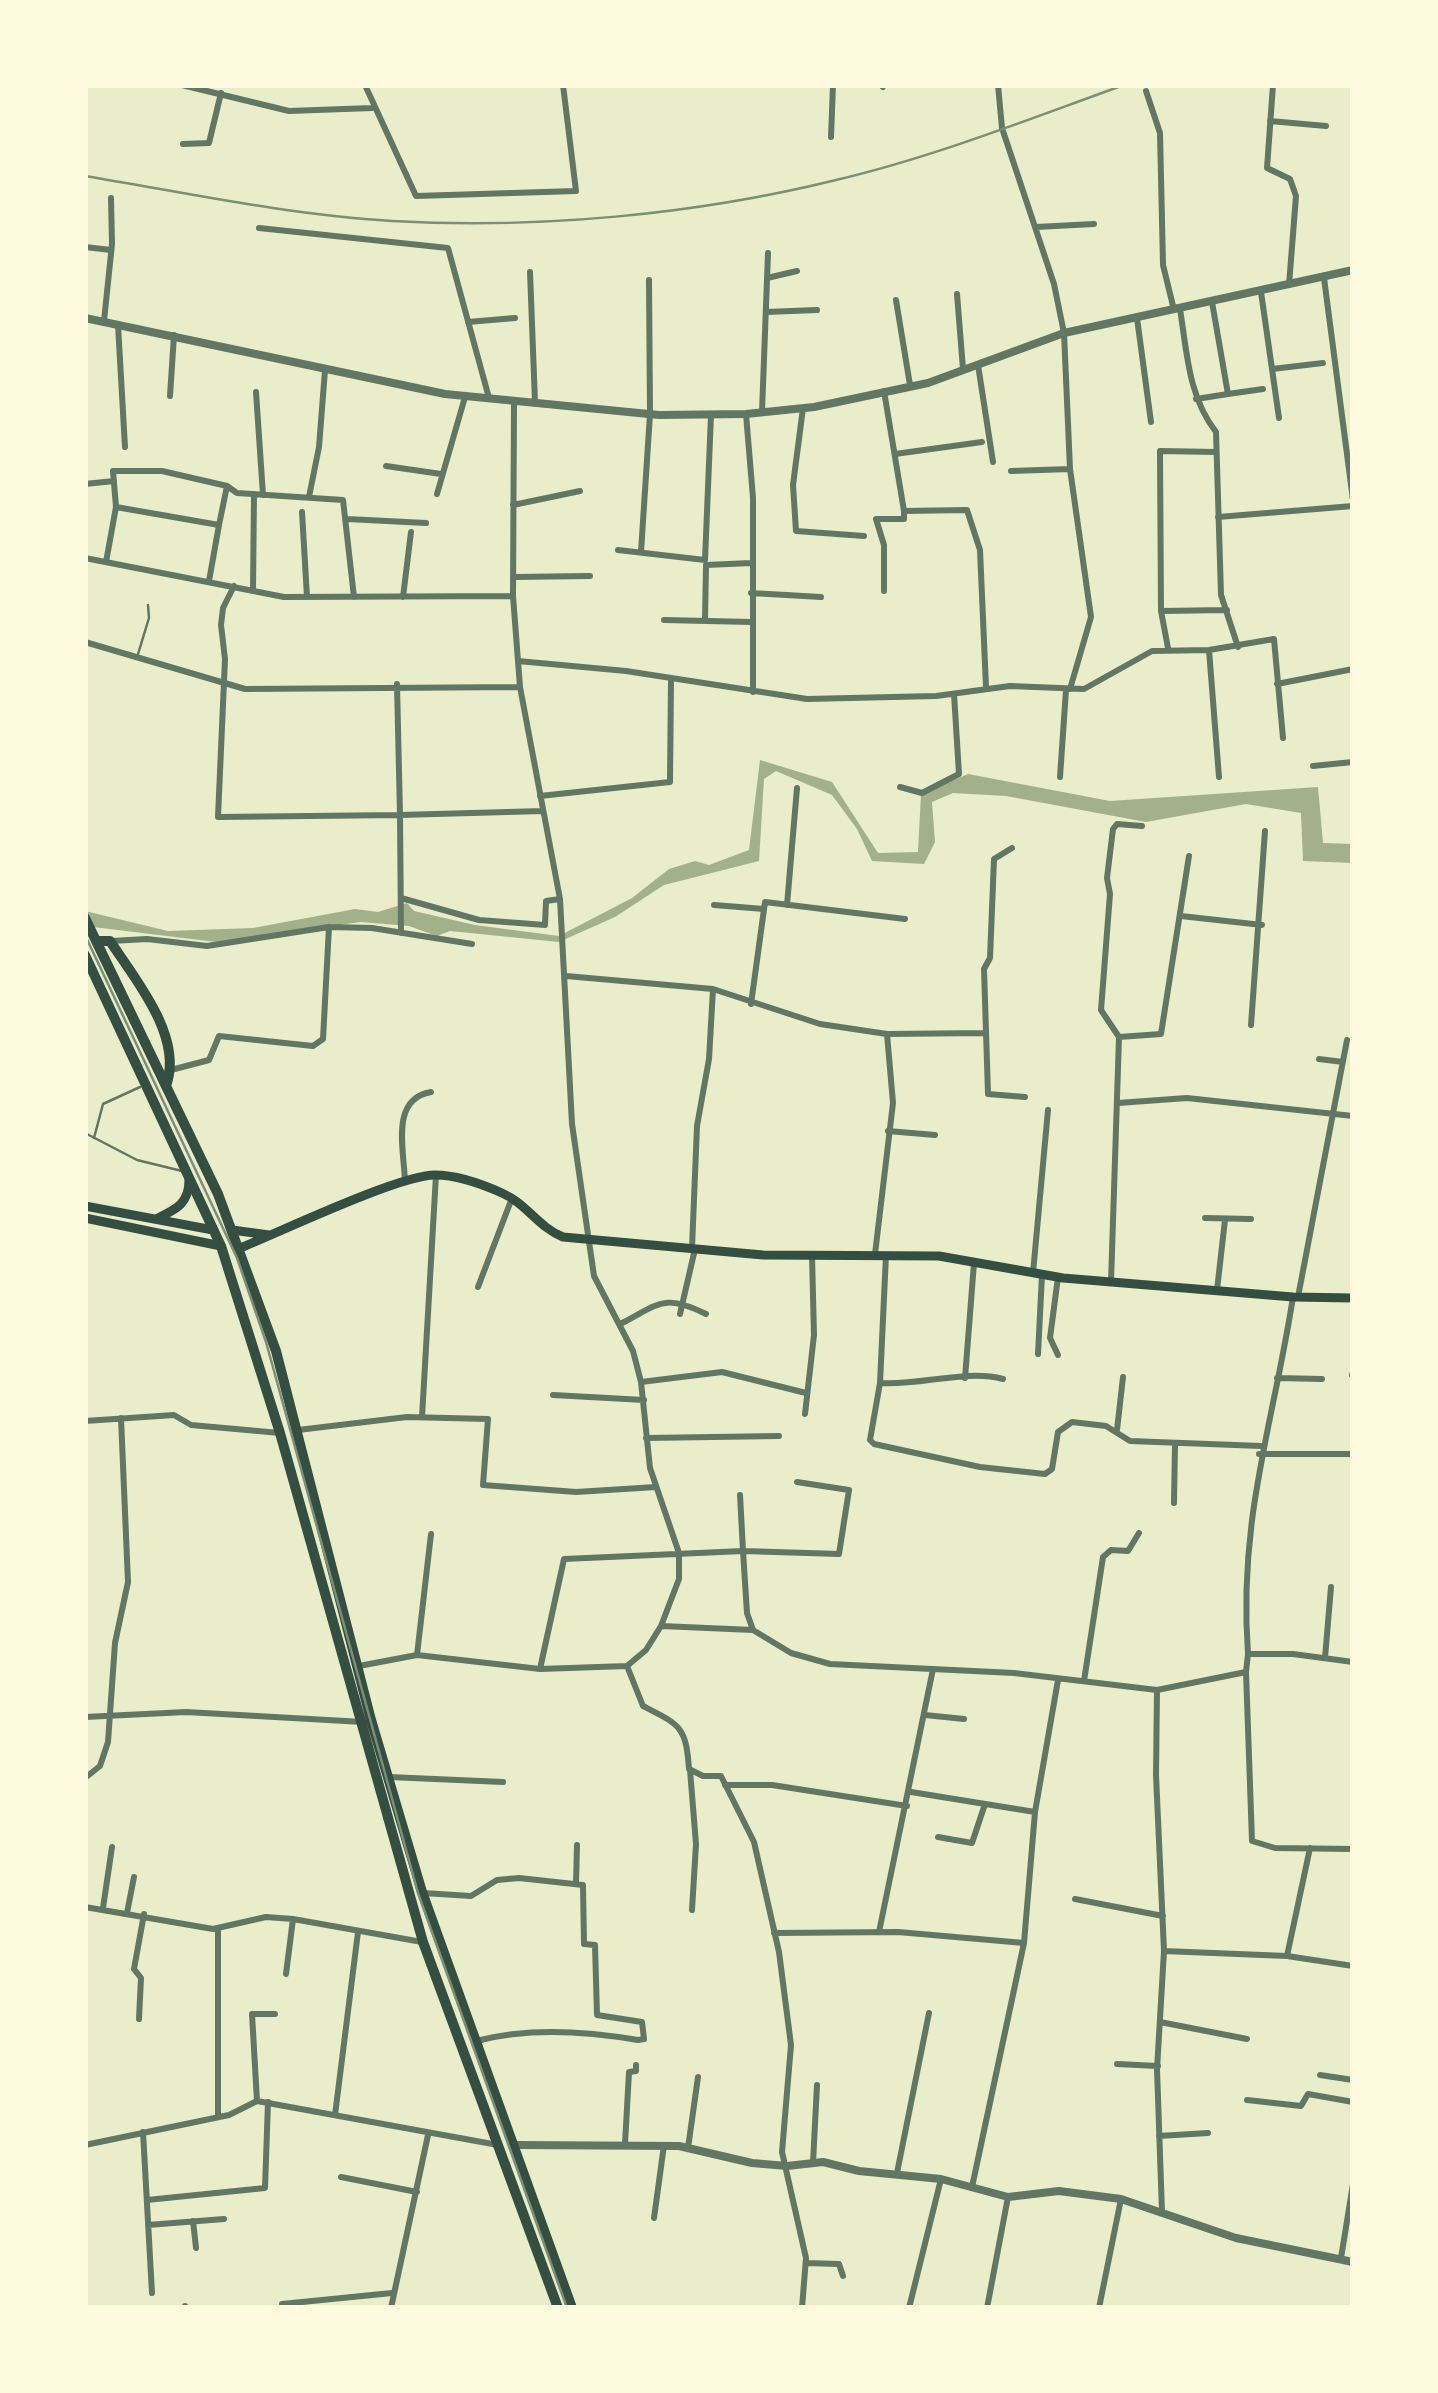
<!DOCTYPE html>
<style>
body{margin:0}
#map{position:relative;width:1438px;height:2393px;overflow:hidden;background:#e9edc9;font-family:"Golos Text",sans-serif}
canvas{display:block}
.frame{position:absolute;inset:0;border:88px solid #fefae0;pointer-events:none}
</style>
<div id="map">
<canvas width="1438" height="2393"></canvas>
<div class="frame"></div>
</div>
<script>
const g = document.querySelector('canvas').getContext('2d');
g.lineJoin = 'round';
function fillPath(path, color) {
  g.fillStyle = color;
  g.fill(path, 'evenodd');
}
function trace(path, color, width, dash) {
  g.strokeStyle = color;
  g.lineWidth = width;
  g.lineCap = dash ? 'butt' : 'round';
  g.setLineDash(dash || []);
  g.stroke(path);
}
fillPath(new Path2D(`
 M760,760L832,782L878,853L918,852L921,794L968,774L1110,801L1318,787L1323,843L1353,844V863L1303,861L1301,813L1246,804L1146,822L1006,796L953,793L932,802L935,842L924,864L872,861L857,829L832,795L776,771L764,779L759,861L664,885L615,917L559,942L450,931L437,936L409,926L361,922L216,942L85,926V911L168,931L253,928L355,909L378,912L407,903L414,911L475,925L559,936L632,898L669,869L695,861L709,865L749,850Z`), '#a3b18a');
trace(new Path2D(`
 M138,654L149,618L148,605
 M85,1133L137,1160L182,1171
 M94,1138L103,1104L140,1087`), '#617663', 2.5);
trace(new Path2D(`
 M182,85L289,111L372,108
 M365,85L416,196L576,191L563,85
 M998,85L1002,128L1054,284L1064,333L1070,469L1091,617L1070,689
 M1273,85L1267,168L1290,179L1296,196L1289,285
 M883,87L884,85
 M1146,91L1160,133L1163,265L1174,310
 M1270,121L1326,126
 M831,137L833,85
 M183,144L209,143L221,93
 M1036,227L1094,224
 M259,228L448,248L489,398
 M85,247L111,250
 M530,272L535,402
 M767,278L797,271
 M1324,278L1353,500
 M1261,292L1279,418
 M957,294L963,369
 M896,300L910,385
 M1212,302L1228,394L1263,389
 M1180,309C1187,352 1188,396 1216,432L1221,595L1238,647
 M766,312L817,310
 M1137,318L1151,422
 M104,321L112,244L111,198
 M468,322L515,318
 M118,325L125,447
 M978,365L993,462
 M1272,369L1323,363
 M884,391L904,511L967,510L980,550L986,687
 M256,392L263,495
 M170,396L174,335
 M1196,399L1228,394
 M514,403L513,596L520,687L560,899L572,1124L594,1276L633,1351L641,1382L650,1468L679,1553V1579L661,1626
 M803,408L793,485L796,531L864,536
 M762,412L768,253
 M746,414L753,498V692
 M895,454L982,442
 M386,466L441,474
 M1011,471L1070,469
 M85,484L114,481
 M227,486L237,493L343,500L354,597
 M437,494L465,397
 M309,497L319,447L325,370
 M513,505L580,491
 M302,512L307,597
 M1218,517L1353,506
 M347,519L426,523
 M618,550L705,560L711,415
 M641,552L650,414L649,280
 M85,558L284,597L513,596
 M106,562L116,507
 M514,577L590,576
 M209,581L219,525L116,507L113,471H162L227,486L219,525
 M234,586L223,608L221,625L225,659L218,817L400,815L401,933
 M253,590L254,494
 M884,591V545L876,519H904V511
 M751,593L821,597
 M403,597L411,532
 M1161,611L1227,610
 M664,620L752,622
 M705,621L706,565L751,563
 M85,642L245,689L520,687
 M1168,648L1161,611L1160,451L1216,452
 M1209,650L1219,777
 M518,661L626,671L807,699L936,696L1010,686L1084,689L1152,651L1209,650L1274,639L1283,738
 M397,684L400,815L543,811
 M1277,684L1353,669
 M1313,766L1353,762
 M1060,777L1066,690
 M900,787L922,793L959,774L954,694
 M540,796L670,782L671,680
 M1012,848L994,859L990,958L984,969L988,1094L1025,1097
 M401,898L479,920L545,925L546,901L560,899
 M714,905L764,909
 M787,905L797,788
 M1181,916L1262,925
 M329,927L372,928L472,944
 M111,941L147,939L207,946L329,927L323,1039L313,1046L219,1036L209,1060L171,1070
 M566,976L713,989L820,1024L887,1034L986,1033
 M751,1004L765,902L905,919
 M1251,1025L1265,831
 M1119,1037L1161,1034L1189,856
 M1319,1059L1343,1062
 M1118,1103L1187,1098L1353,1116
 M888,1131L935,1135
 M405,1182C404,1149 390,1099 431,1092
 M1205,1218L1251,1219
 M692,1248L697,1126L709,1059L713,989
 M875,1254L893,1103L887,1034
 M886,1255L880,1383L870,1440L874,1444L980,1467L1045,1474L1052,1469L1058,1432L1072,1422L1106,1426L1130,1441L1261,1446
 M1033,1273L1048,1110
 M1058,1277L1050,1338L1058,1355
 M1111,1282L1119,1037L1101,1010L1110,894L1107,878L1113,829L1117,824L1142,826
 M478,1287L512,1198
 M1217,1290L1225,1220
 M1298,1297L1347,1040
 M680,1314L695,1249
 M622,1323C659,1304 664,1293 706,1314
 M1038,1354L1042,1275
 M1352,1375L1353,1372
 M965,1378L974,1263
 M1277,1378L1322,1379
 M641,1382L722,1372L806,1393
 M880,1383C920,1386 965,1369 1003,1379
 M553,1395L644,1400
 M805,1414L814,1335L812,1256
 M422,1417L436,1175
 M85,1421L174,1415L191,1425L280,1433
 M298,1430L407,1417L488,1419L483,1485L576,1492L656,1487
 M1117,1430L1123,1377
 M646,1438L779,1436
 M1259,1454H1353
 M740,1495L743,1551L839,1554L849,1490L797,1482
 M1174,1503L1175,1445
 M1248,1654C1238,1520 1273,1425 1293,1297
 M417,1655L431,1534
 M1325,1658L1331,1587
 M359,1666L417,1655L540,1669L627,1666L646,1650L661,1626L753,1630L791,1653L830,1664L1014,1673L1157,1690L1246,1672L1248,1654H1293L1353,1662
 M627,1666L643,1706C680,1725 686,1726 689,1769L703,1776H721L754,1842L779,1952L791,2045L782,2152L806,2258L802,2308
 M540,1669L564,1559L743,1551L747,1613L753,1630
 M1246,1672L1252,1841L1275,1848L1353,1849
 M1084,1681L1103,1557L1111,1550L1128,1551L1139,1533
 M1157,1690L1156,1775L1164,1951L1157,2069L1162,2212
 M925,1715L964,1719
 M85,1717L186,1712L363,1722
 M690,1770L696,1844L692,1910
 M389,1777L503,1782
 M85,1778L100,1766L108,1742L115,1643L128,1582L121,1418
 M725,1785H772L907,1806
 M911,1792L1035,1812L1024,1943L972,2187
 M1035,1812L1058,1680
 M938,1837L972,1843L985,1804
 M576,1884L577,1845
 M423,1893L471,1896L497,1880L519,1878L583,1885L584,1944L595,1945L597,2015L642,2022L644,2039L638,2040C586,2031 528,2027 476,2041
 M1075,1899L1163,1916
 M85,1907L213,1929L266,1917L293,1919L422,1942
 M103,1908L112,1847
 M127,1913L134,1877
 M218,1928V2117
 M879,1932L933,1669
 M774,1933L898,1932L1024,1943
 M1164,1951L1287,1956L1353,1966
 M1287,1956L1310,1848
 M286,1974L293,1919
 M139,2019L141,1978L134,1969L144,1914
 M1160,2022L1247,2039
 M1117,2064L1158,2066
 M1320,2075L1353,2080
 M1247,2100L1301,2106L1308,2094L1353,2102
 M257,2101L252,2014H275
 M335,2115L358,1932
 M143,2132L152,2293
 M1159,2136L1208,2133
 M625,2144L629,2072L636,2071V2065
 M85,2145L229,2115L257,2101L498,2145
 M688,2148L698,2077
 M813,2163L817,2085
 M897,2173L929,2013
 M341,2177L417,2192
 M147,2200L265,2188L268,2102
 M654,2218L664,2145
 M193,2221L196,2248
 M148,2225L224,2219
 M1341,2258L1353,2184
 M806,2263L839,2264L843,2276
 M282,2304L392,2293
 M185,2308V2306
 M391,2308L428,2135
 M909,2308L941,2179
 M987,2308L1008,2197
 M1099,2308L1121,2199`), '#617663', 6);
trace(new Path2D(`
 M85,318L445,394L659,415L746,414L814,407L928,383L1064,333L1353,270
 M516,2145L679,2146L752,2163L787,2166L823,2162L859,2171L941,2179L1008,2197L1059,2191L1121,2199L1236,2238L1353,2262`), '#617663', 8);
trace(new Path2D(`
 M85,1206L213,1230
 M85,1218L221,1246
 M158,1218C177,1209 189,1203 189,1180
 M232,1230L269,1235
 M240,1248C280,1232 399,1175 435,1175C458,1175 482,1184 502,1193C527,1204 538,1227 563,1237L763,1255L939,1256L1063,1278L1293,1297L1353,1298`), '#344e41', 9);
trace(new Path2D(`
 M85,918L218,1194L276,1351L371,1720L422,1892L572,2308
 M97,941H110C135,979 182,1035 167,1083
 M85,955L221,1246L280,1433L423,1942L558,2308`), '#344e41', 10);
trace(new Path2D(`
 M85,176C187,193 289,215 392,221C539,229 694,215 836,180C934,157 1029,119 1124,85
 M85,935L237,1258L266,1342L418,1893L567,2308`), '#7c8e77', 2.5);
</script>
